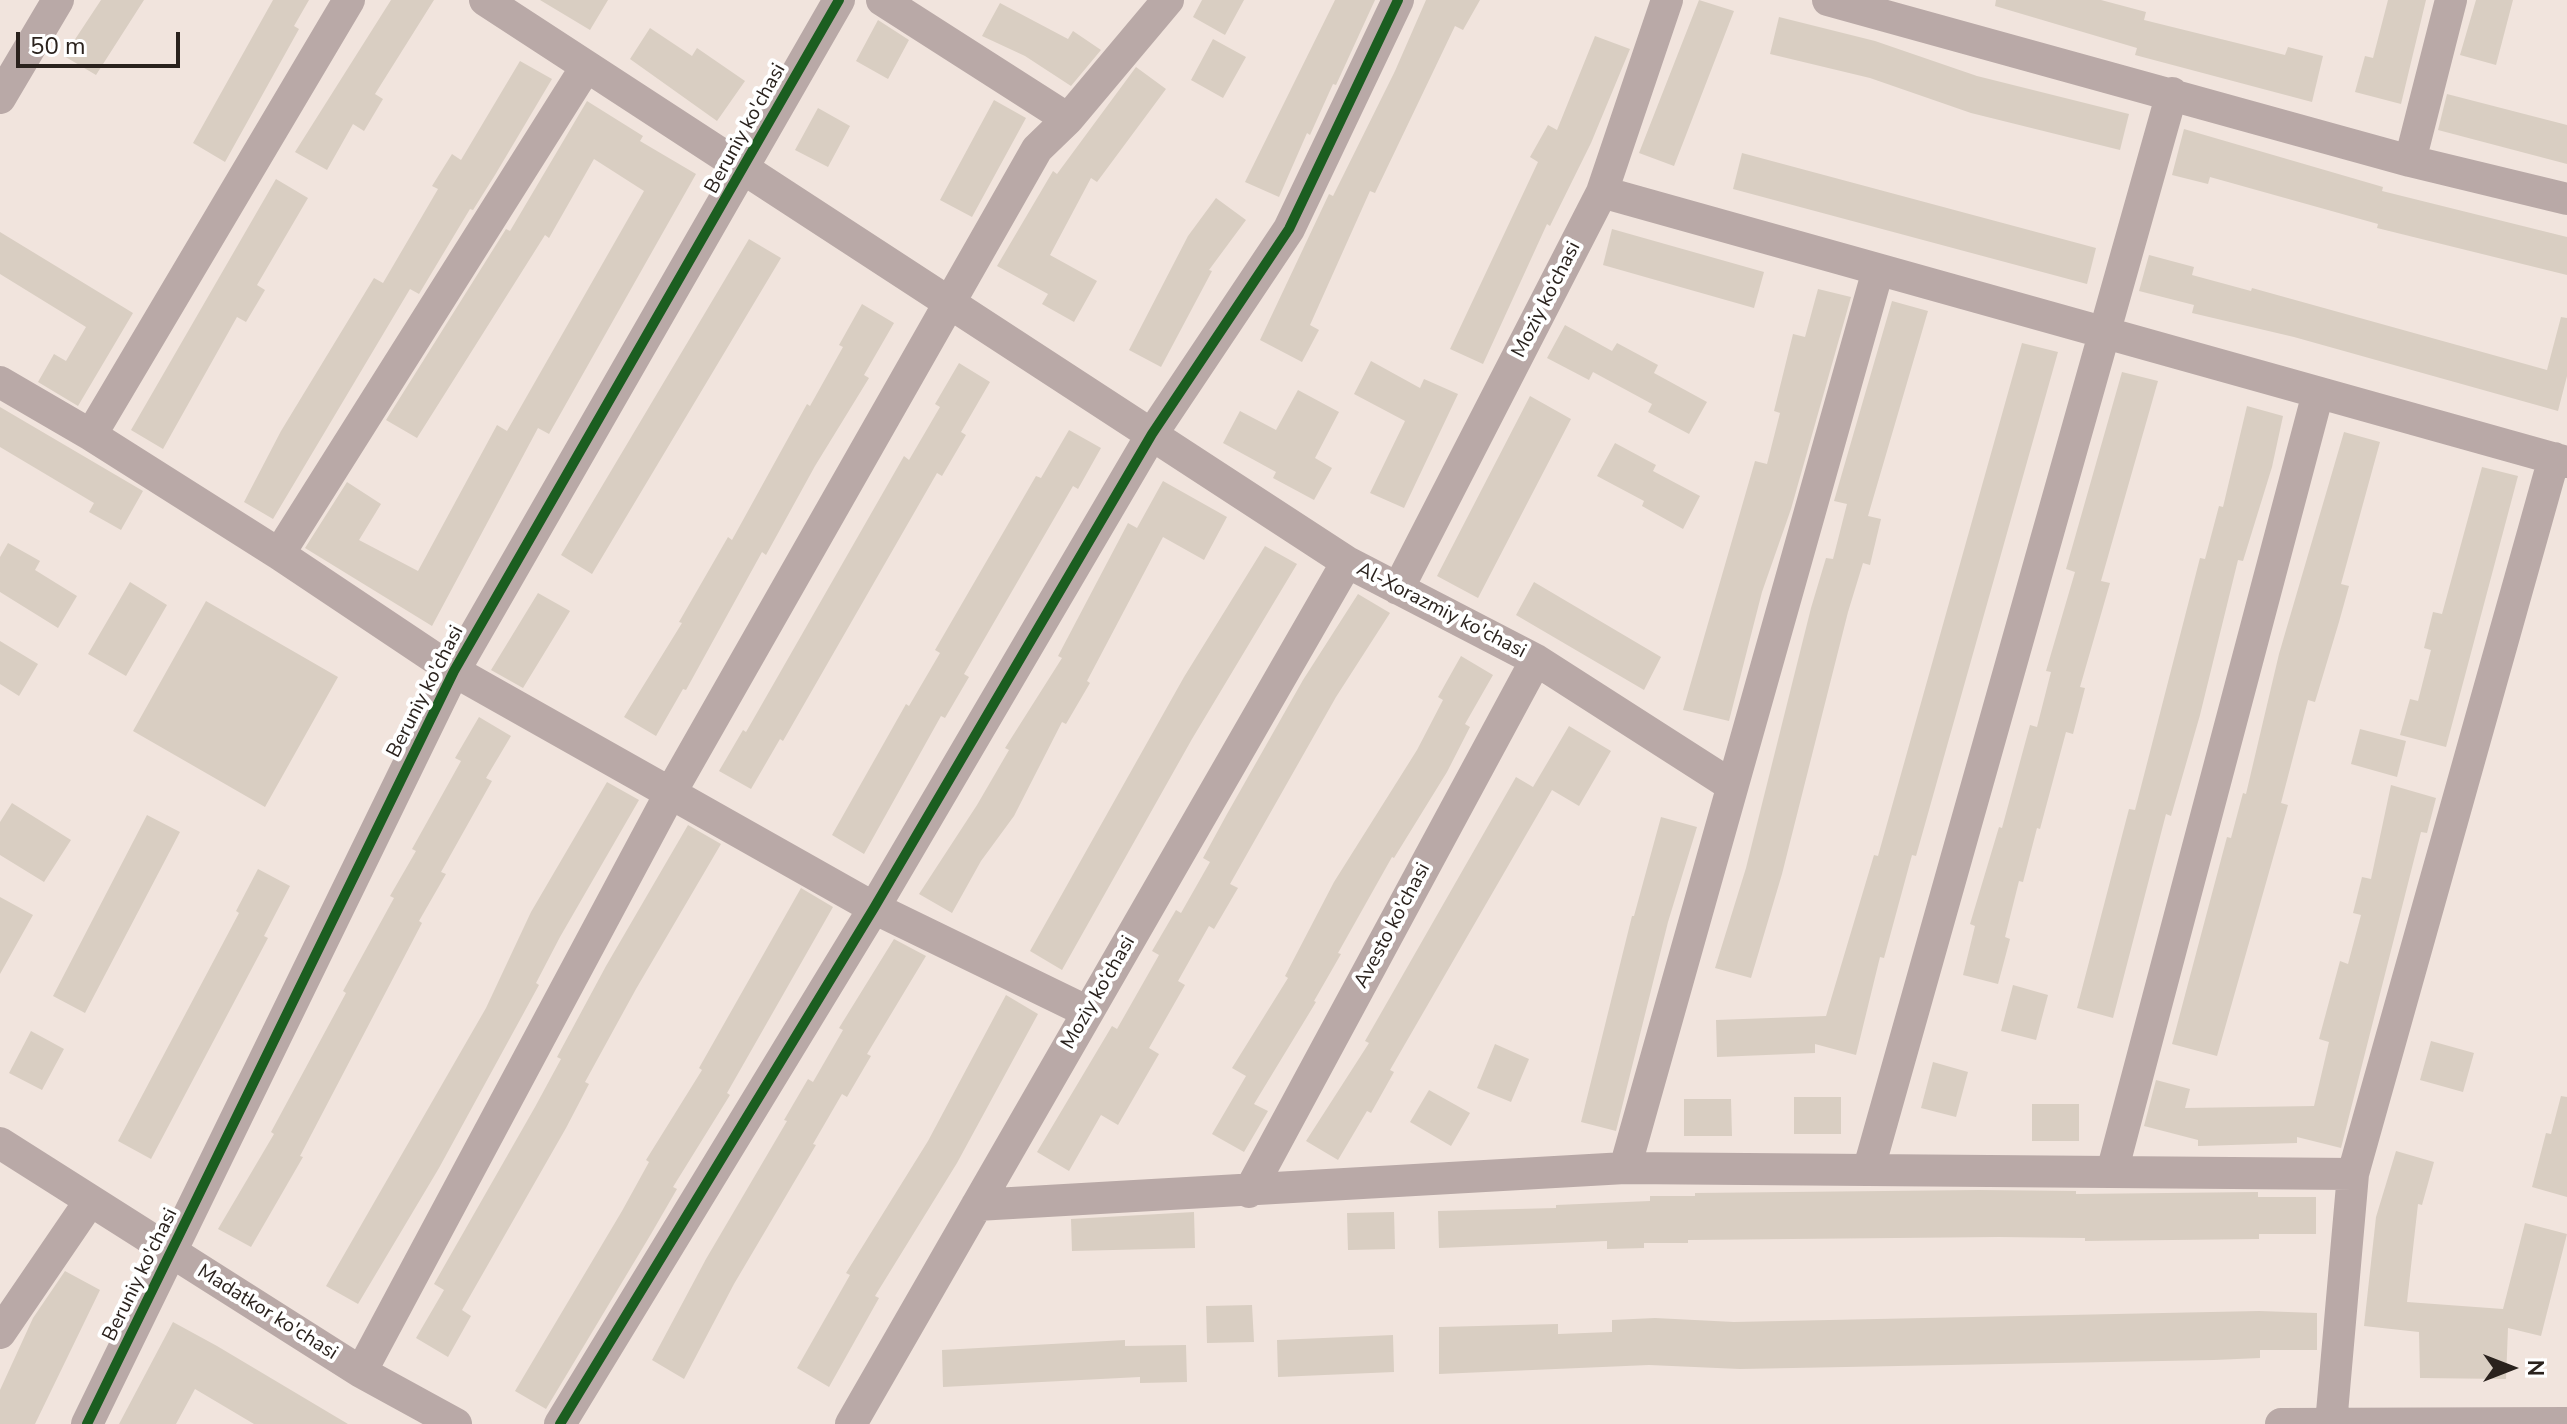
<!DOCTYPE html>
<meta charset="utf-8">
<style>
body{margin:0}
#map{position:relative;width:2567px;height:1424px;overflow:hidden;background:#f1e4dd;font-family:"Nunito Sans",sans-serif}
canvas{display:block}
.north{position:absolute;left:2471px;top:1328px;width:80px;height:80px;-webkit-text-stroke:6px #fff;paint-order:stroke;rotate:90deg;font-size:22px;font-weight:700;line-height:32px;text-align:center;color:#2a221d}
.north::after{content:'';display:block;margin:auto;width:28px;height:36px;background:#2a221d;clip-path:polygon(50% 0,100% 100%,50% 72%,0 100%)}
.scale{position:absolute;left:16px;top:32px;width:164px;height:36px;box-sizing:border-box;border:4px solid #2a221d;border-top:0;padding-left:10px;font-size:24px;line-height:28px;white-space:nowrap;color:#2a221d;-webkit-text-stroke:6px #fff;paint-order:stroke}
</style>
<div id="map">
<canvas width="2567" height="1424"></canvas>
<div class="north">N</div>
<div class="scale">50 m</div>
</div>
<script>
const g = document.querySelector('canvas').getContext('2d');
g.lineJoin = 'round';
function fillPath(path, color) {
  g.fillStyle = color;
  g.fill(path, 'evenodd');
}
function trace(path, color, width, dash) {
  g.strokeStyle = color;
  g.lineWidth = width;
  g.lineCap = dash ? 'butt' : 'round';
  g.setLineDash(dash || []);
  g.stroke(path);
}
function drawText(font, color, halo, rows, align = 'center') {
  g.font = font + ' "Nunito Sans",sans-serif';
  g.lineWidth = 8;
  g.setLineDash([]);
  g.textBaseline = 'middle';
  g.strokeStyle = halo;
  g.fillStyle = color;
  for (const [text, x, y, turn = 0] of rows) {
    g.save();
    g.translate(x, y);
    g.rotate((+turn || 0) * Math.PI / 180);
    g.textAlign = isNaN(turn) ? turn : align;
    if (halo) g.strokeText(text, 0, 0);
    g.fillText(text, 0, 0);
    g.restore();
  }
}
fillPath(new Path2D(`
 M101,0H144L96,75L64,56Z
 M273,0H309L294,26L299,29L225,162L193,143Z
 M391,0H434L375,94L383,99L364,131L353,124L327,170L295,152Z
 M540,0H608L590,30Z
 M1202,0H1244L1225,35L1193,17Z
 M1335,0H1375L1336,85L1333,84L1310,135L1307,133L1279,197L1245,182Z
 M1426,0H1480L1463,30L1455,26L1375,193L1370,191L1310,325L1319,330L1302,362L1260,340L1329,194L1333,196L1395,71Z
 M1699,0L1734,11L1674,166L1639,153Z
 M1996,0H2101L2146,12L2144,20L2237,43L2285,55L2288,47L2323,56L2312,102L2135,55L2137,48L1995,6Z
 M2388,0H2426L2401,104L2355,92L2365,56L2373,58Z
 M2476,0H2513L2496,65L2460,55Z
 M1000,3L1068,39L1073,31L1101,50L1071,86L1025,56L982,36Z
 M1779,17L1875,41L1977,76L2129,114L2120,150L1971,113L1870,78L1770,54Z
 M878,20L909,40L888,79L856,61Z
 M650,28L692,56L697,48L745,81L717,121L630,59Z
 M1595,36L1630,49L1591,143L1550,226L1547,224L1483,364L1450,349L1538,162L1530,157L1548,125L1557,130Z
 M1213,39L1246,57L1223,98L1191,80Z
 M520,61L552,79L495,175L473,210L470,209L419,294L410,289L273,519L244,502L281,431L374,278L383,283L438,189L432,186L452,154L461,160Z
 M1136,67L1166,89L1097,182L1091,178L1050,255L1097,281L1074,322L1042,304L1048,294L997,266L1053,171L1057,174Z
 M2447,94L2567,125V164L2438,130Z
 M994,100L1026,118L972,217L940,200Z
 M587,101L643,136L640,141L696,174L549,434L538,428L432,626L305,548L347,482L381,504L359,540L418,571L497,425L507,431L644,191L594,159L549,238L545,235L417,438L386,420L506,229L510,231Z
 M818,108L850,126L828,167L795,150Z
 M2184,129L2383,187L2382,191L2567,237V275L2377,228L2378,224L2210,177L2208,184L2172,175Z
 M1742,153L2096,248L2087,284L1733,189Z
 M276,179L308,198L257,285L265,290L246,322L237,317L163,449L131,430Z
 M1216,198L1246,220L1209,270L1212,271L1161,367L1129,350L1188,236Z
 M1612,229L1764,272L1754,308L1603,265Z
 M0,232L133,313L78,406L38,382L54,354L66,361L86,327L0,274Z
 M749,239L781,258L592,574L561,555Z
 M2149,255L2194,267L2192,275L2251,291L2252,288L2547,370L2561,317L2567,318V376L2558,411L2294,337L2192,313L2194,305L2139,291Z
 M1818,289L1851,297L1791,509L1762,592L1729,721L1683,710L1755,461L1767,464L1780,413L1774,411L1793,334L1805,337Z
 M1892,301L1928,311L1868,516L1881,519L1870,565L1863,563L1848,612L1782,874L1751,978L1715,968L1746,868L1811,608L1826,558L1833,559L1847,504L1834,501Z
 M862,304L894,323L864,375L869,378L815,466L766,555L762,552L686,690L683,689L656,736L624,717L682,623L679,622L728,537L732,540L807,404L810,406L843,347L839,345Z
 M1565,325L1612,351L1617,343L1658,365L1654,373L1707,402L1689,434L1648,412L1652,404L1593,372L1589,380L1547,358Z
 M2022,343L2058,352L1916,856L1912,855L1884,958L1880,957L1856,1055L1815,1044V1053L1717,1057L1716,1020L1826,1016L1874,855L1878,856Z
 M1371,361L1420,388L1424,379L1458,394L1404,508L1370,493L1405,421L1354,394Z
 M959,363L990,382L961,432L966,435L942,476L937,473L783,741L780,739L751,789L719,771L743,730L746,732L904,456L909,460L940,407L935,404Z
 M2122,372L2158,381L2101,581L2110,583L2080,687L2085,688L2073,734L2066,732L2040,829L2037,828L2023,882L2019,881L2005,937L2010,939L1998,984L1963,975L1975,926L1970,924L1999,827L2002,828L2030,725L2037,727L2051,672L2046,671L2075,572L2066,569Z
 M1298,390L1339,412L1315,458L1332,468L1314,500L1273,478L1276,472L1223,443L1240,411L1276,430Z
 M1530,396L1571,419L1478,598L1437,576Z
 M2247,406L2283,416L2272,467L2243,561L2238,560L2200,715L2171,816L2166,814L2113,1018L2077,1008L2129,809L2135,810L2200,558L2205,559L2219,506L2223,507Z
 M0,407L143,491L121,530L89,512L94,503L0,447Z
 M1069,430L1101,448L1078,489L1073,486L964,674L969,677L945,718L941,716L864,854L832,835L906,704L909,706L940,653L935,650L1036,476L1041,478Z
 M2344,432L2380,442L2341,584L2349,586L2339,622L2315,702L2308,700L2281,803L2288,805L2217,1056L2172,1044L2227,837L2231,838L2243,793L2246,794L2279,654Z
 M1615,443L1656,465L1653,471L1700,496L1683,529L1642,506L1644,501L1597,476Z
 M2482,467L2518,476L2446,747L2400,735L2410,699L2418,701L2431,650L2424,648L2433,612L2442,614Z
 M1163,481L1227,517L1204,560L1163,537L1087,681L1090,683L1066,724L1062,722L1014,816L981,861L952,913L919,894L977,805L1009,750L1005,748L1062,658L1058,656L1128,523L1137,528Z
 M8,543L40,561L35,570L77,596L58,628L0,592V557Z
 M1265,546L1297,564L1192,739L1062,970L1030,951L1184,677Z
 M130,582L167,605L126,676L88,654Z
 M1534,582L1661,657L1644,690L1516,615Z
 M538,593L570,611L523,688L491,670Z
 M1358,594L1390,613L1336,697L1230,884L1238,888L1214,929L1209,926L1178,981L1185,985L1149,1048L1159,1054L1118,1125L1101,1115L1069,1171L1037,1152L1112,1026L1117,1029L1159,955L1152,951L1176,910L1181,913L1210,862L1203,858L1227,814L1303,680Z
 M206,601L338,677L265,807L133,731Z
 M0,641L38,664L19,696L0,684Z
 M1461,656L1493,675L1465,724L1470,727L1447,772L1394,858L1392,857L1338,953L1341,954L1314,1001L1316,1002L1254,1104L1268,1111L1244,1152L1212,1134L1246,1076L1232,1068L1288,978L1285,976L1334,882L1417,750L1443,700L1438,697Z
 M479,717L511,736L486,778L492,781L441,872L446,874L419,921L422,923L300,1156L303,1157L251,1247L218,1229L274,1134L271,1132L346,993L343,991L394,898L390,896L416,851L412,849L461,761L455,758Z
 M1569,726L1611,751L1579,806L1552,790L1390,1070L1394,1072L1371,1113L1367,1111L1338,1160L1306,1141L1369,1043L1365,1041L1516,777L1533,787Z
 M2360,729L2406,741L2397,777L2351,764Z
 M607,782L639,800L560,937L536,983L539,985L439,1168L358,1304L326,1286L486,1008L531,912Z
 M2391,785L2436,798L2427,833L2421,832L2341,1148L2297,1137V1143L2198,1146V1140L2144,1126L2156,1080L2190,1089L2185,1108L2314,1106L2329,1042L2319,1039L2340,961L2348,964L2361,915L2353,913L2362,877L2371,879Z
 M12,803L71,840L44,882L0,855V822Z
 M147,815L180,832L85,1013L53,996Z
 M1661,817L1697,827L1668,922L1616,1131L1581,1122L1632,916H1634Z
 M688,825L721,844L636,989L585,1082L589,1084L566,1128L462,1310L471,1316L448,1357L416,1338L444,1290L434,1284L535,1107L561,1059L557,1057L606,966Z
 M258,869L290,886L264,936L268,938L151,1159L118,1141L239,913L236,911Z
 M801,888L833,907L727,1093L730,1095L673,1187L677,1189L651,1234L546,1409L515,1391L622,1211L649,1162L646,1160L702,1070L699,1068Z
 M0,897L33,915L0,974Z
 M894,939L926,956L867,1054L871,1056L847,1097L842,1094L813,1144L816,1145L734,1284L684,1379L652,1360L706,1259L787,1121L784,1120L808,1079L813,1082L843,1030L839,1028Z
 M2013,985L2048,995L2036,1040L2001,1031Z
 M1006,995L1038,1014L957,1163L875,1296L879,1298L829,1387L797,1368L850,1275L846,1273L928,1141Z
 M31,1031L64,1049L42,1090L9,1073Z
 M2431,1041L2474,1053L2463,1092L2420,1080Z
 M1495,1044L1529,1059L1511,1102L1477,1088Z
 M1933,1062L1968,1072L1956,1117L1921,1108Z
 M1429,1090L1470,1113L1451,1146L1410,1122Z
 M2561,1096L2567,1097V1197L2532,1187L2546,1133L2551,1134Z
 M1794,1097H1841V1134H1794Z
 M1684,1099H1731L1732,1136H1684Z
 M2032,1104H2079V1141H2032Z
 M2396,1151L2434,1162L2422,1205L2418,1204L2407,1302L2503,1309L2525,1223L2567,1234L2541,1336L2508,1328L2506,1379L2420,1378L2419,1332L2364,1326L2376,1217Z
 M1979,1190L2076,1191V1194L2258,1192V1197H2316V1234H2259V1239L2085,1241V1238L1999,1237L1688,1240V1243H1644V1248L1607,1249V1241L1439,1248L1438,1211L1556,1208V1205L1650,1201V1196H1695V1193Z
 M1194,1212L1195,1248L1072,1251L1071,1219Z
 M1394,1212L1395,1249L1348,1250L1347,1213Z
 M65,1271L100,1290L35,1424H0V1390L33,1318Z
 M1252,1305L1254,1342L1207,1343L1206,1306Z
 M2259,1311L2317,1313V1350H2260V1358L2214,1360L1740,1369L1649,1365L1439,1374V1327L1558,1324V1334L1612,1332V1320L1655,1318L1734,1322Z
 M173,1322L217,1346L348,1424H254L195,1389L176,1424H119Z
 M1393,1335L1394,1372L1278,1377L1277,1340Z
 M1125,1340V1346L1186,1345L1187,1382L1140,1383V1377L943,1387L942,1350Z`), '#d9cec2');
trace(new Path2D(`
 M485,0L1347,562L1536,660L1731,785
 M882,0L1068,119
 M1828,0L2410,161L2567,199
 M0,98L58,0
 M2410,161L2451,0
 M1602,192L2567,462
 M0,382L91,435L279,554L454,671L874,908L1088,1012
 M91,435L349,0
 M279,554L586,67
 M1398,589L1602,192L1667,0
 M0,1143L361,1372L456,1424
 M1625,1168L1878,270
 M1869,1168L2172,93
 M2112,1172L2318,393
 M1249,1192L1536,660
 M977,1205L1625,1168L2353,1174
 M0,1333L90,1201
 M361,1372L671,792L1037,149L1068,119L1168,0
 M87,1424L454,671L839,0
 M560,1424L874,908L1152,434L1289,229L1398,0
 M851,1424L1347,562
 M2281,1424L2567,1423
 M2331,1424L2353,1174L2554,458`), '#b9a9a7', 32);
trace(new Path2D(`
 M87,1424L454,671L839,0
 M560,1424L874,908L1152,434L1289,229L1398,0`), '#1b5e20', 10);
drawText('20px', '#2a221d', '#fff', [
 ["Beruniy ko'chasi",746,129,-61],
 ["Moziy ko‘chasi",1547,300,-63],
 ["Al-Xorazmiy ko'chasi",1441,611,27],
 ["Beruniy ko'chasi",426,692,-63],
 ["Avesto ko'chasi",1393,926,-62],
 ["Moziy ko‘chasi",1099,993,-60],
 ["Beruniy ko'chasi",141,1275,-64],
 ["Madatkor ko'chasi",267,1313,32]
]);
</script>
